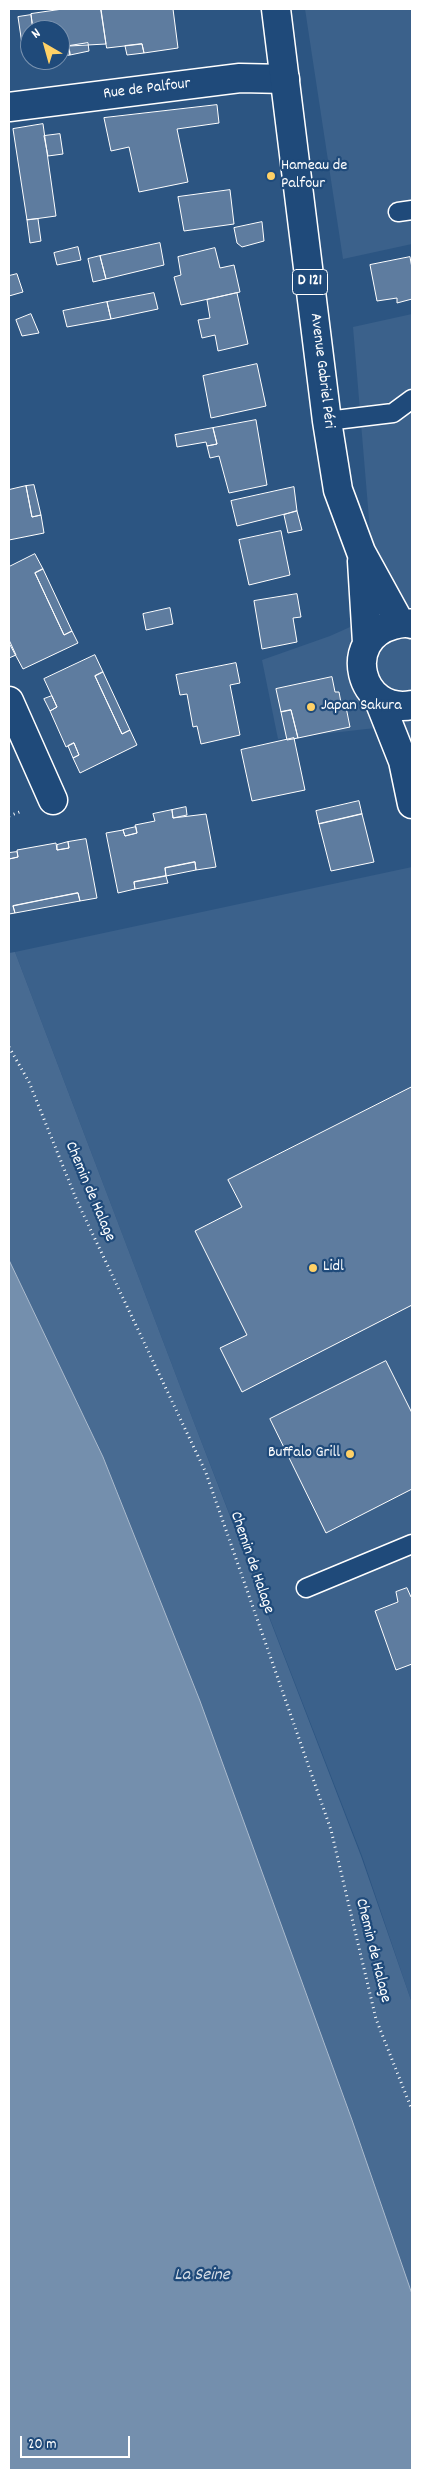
<!DOCTYPE html>
<meta charset="utf-8">
<style>
body{margin:0}
#map{position:relative;width:421px;height:2479px;overflow:hidden;background:#2c5582;font-family:Dekko,sans-serif}
canvas{display:block}
.frame{position:absolute;inset:0;border:10px solid #fff;pointer-events:none}
.north{position:absolute;left:20px;top:20px;width:50px;height:50px;box-sizing:border-box;background:#1f4a7a;border:1px solid #7992af;border-radius:50%;rotate:322deg;font-size:14px;font-weight:700;line-height:20px;text-align:center;color:#fff}
.north::after{content:'';display:block;margin:auto;width:18px;height:22px;background:#ffd166;clip-path:polygon(50% 0,100% 100%,50% 72%,0 100%)}
.scale{position:absolute;left:20px;top:2436px;width:110px;height:22px;box-sizing:border-box;border:2px solid #fff;border-top:0;padding-left:6px;font-size:15px;line-height:18px;white-space:nowrap;color:#fff;-webkit-text-stroke:4px #1f4a7a;paint-order:stroke}
</style>
<div id="map">
<canvas width="421" height="2479"></canvas>
<div class="frame"></div>
<div class="north">N</div>
<div class="scale">20 m</div>
</div>
<script>
const g = document.querySelector('canvas').getContext('2d');
g.lineJoin = 'round';
function fillPath(path, color) {
  g.fillStyle = color;
  g.fill(path, 'evenodd');
}
function trace(path, color, width, dash) {
  g.strokeStyle = color;
  g.lineWidth = width;
  g.lineCap = dash ? 'butt' : 'round';
  g.setLineDash(dash || []);
  g.stroke(path);
}
function drawText(font, color, halo, rows, align = 'center') {
  g.font = font + ' Dekko,sans-serif';
  g.lineWidth = 4.5;
  g.setLineDash([]);
  g.textBaseline = 'middle';
  g.strokeStyle = halo;
  g.fillStyle = color;
  for (const [text, x, y, turn = 0] of rows) {
    g.save();
    g.translate(x, y);
    g.rotate((+turn || 0) * Math.PI / 180);
    g.textAlign = isNaN(turn) ? turn : align;
    if (halo) g.strokeText(text, 0, 0);
    g.fillText(text, 0, 0);
    g.restore();
  }
}
fillPath(new Path2D(`
 M305,9H412V244L343,259Z
 M412,314V760L402,725L278,739L262,660L330,636L377,615L353,327Z
 M412,867V2003L362,1856L193,1420L15,952Z`), '#3b618b');
fillPath(new Path2D(`
 M15,952L193,1420L361,1856L412,2003V2294L352,2120L200,1701L103,1457L9,1260V953Z`), '#486b92');
const water = new Path2D(`
 M9,1260L103,1457L200,1701L352,2120L412,2294V2470H9Z`);
fillPath(water, '#748fad');
trace(water, '#acbcce', 1);
const building = new Path2D(`
 M63,9H101L106,44L69,46L70,55L60,56V30H33L31,14Z
 M101,9H173L178,48L144,53L142,44L107,48Z
 M31,15L33,30H30V43L22,44L18,17Z
 M88,43L89,51L70,55L69,46Z
 M142,44L144,53L127,55L125,46Z
 M217,105L219,123L177,129L188,182L139,192L129,147L111,151L104,118Z
 M43,124L56,216L27,220L13,129Z
 M60,134L63,154L48,156L44,136Z
 M230,190L234,224L184,231L178,197Z
 M38,219L41,241L30,243L27,220Z
 M262,222L264,241L242,247L237,243L234,228Z
 M160,243L164,265L106,279L100,256Z
 M78,247L81,260L57,265L54,253Z
 M215,248L220,268L234,265L240,292L181,305L174,277L181,275L178,257Z
 M100,256L106,279L93,282L88,259Z
 M410,257L412,268V299L397,303V298L377,301L370,265Z
 M17,274L23,292L9,296V276Z
 M154,293L158,309L111,319L107,302Z
 M237,293L248,344L218,351L215,335L202,338L198,320L210,318L207,300Z
 M107,302L111,319L67,327L63,311Z
 M31,314L39,333L22,336L16,320Z
 M257,364L266,406L211,418L203,376Z
 M256,420L267,485L229,493L219,456L210,458L207,446L217,444L213,428Z
 M213,428L217,444L207,446L206,442L177,447L175,435Z
 M34,485L41,515L32,517L26,486Z
 M26,486L32,517L41,515L44,533L9,540V490Z
 M294,487L297,511L237,526L231,501Z
 M297,511L302,530L288,533L284,515Z
 M281,531L290,575L249,585L239,540Z
 M35,554L43,569L35,573L64,635L72,631L78,643L23,669L9,643V567Z
 M43,569L72,631L64,635L35,573Z
 M297,594L301,617L293,618L297,642L262,649L254,601Z
 M170,608L173,624L146,630L143,614Z
 M10,642L16,655L9,658V643Z
 M95,655L103,672L95,676L122,734L130,730L137,745L80,773L73,758L79,755L74,743L66,747L50,711L57,707L44,679Z
 M236,663L240,683L230,685L240,735L201,744L197,726L193,727L187,694L180,695L176,675Z
 M103,672L130,730L122,734L95,676Z
 M332,677L335,692H339L342,708L346,707L350,727L298,738L291,710L281,712L276,689Z
 M52,696L57,707L50,711L44,699Z
 M291,710L298,738L287,740L281,712Z
 M294,738L305,790L252,801L241,750Z
 M74,743L79,755L73,758L68,746Z
 M359,801L362,814L319,824L316,811Z
 M186,807L187,815L173,818L172,810Z
 M172,810L173,818L206,814L216,867L196,870L195,862L165,868L166,876L134,882L135,889L118,893L106,833L123,830L125,836L137,833L135,825L155,821L153,814Z
 M362,814L374,862L331,871L319,824Z
 M136,827L137,833L125,836L123,830Z
 M86,839L97,898L80,901L78,893L47,899L13,906L15,913L9,914V859L18,857L17,850L56,843L57,850L69,848L68,842Z
 M68,842L69,848L57,850V845Z
 M17,852L18,857L9,859V853Z
 M195,862L196,870L166,876L165,868Z
 M166,876L168,883L135,889L134,882Z
 M78,893L80,901L15,913L13,906Z
 M412,1087V1305L242,1392L220,1348L247,1335L195,1231L242,1207L228,1180Z
 M386,1361L412,1413V1489L326,1533L270,1419Z
 M407,1588L411,1597H412V1664L396,1670L375,1611L398,1602L396,1592Z`);
fillPath(building, '#5e7c9f');
trace(building, '#fff', 1);
const service = new Path2D(`
 M398,212L412,210
 M327,421L393,413L412,399
 M306,1588L412,1544`);
const minor = new Path2D(`
 M9,107L240,78L285,79
 M9,701L53,800`);
const primary = new Path2D(`
 M276,9L327,421L338,490L361,552L400,623
 M362,561L367,643
 M412,624C406,622 400,623 393,625C341,639 359,715 412,705
 M378,698L403,761L412,804`);
trace(service, '#fff', 21);
trace(minor, '#fff', 31);
trace(primary, '#fff', 31);
trace(new Path2D(`
 M9,816L22,811
 M9,1047L29,1082L77,1201L206,1473L331,1830L376,2019L412,2110`), '#fff', 3, [1, 4]);
trace(service, '#1f4a7a', 18);
trace(minor, '#1f4a7a', 28);
trace(primary, '#1f4a7a', 28);
for (const [x, y, r, color] of [
 [271,176,5,"#ffd166"],
 [311,707,5,"#ffd166"],
 [313,1268,5,"#ffd166"],
 [350,1454,5,"#ffd166"]
]) {
  const dot = new Path2D();
  dot.arc(x, y, r, 0, 2 * Math.PI);
  g.fillStyle = color;
  g.fill(dot);
  trace(dot, '#1f4a7a', 2);
}
for (const [x, y, w] of [
 [310,282,35]
]) {
  const box = new Path2D();
  box.roundRect(x - w / 2, y - 12.5, w, 25, 4);
  g.fillStyle = '#1f4a7a';
  g.fill(box);
  trace(box, '#fff', 1);
}
drawText('bold 15px', '#fff', null, [
 ["D 121",310,282]
]);
drawText('16px', '#fff', '#1f4a7a', [
 ["Rue de Palfour",147,90,-7],
 ["Avenue Gabriel Péri",321,371,83],
 ["Chemin de Halage",89,1192,67],
 ["Chemin de Halage",251,1563,71],
 ["Chemin de Halage",372,1951,76]
]);
drawText('16px', '#fff', '#1f4a7a', [
 ["Hameau de",281,167],
 ["Palfour",281,185],
 ["Japan Sakura",321,707],
 ["Lidl",323,1268],
 ["Buffalo Grill",340,1454,"right"]
], 'left');
drawText('italic 18px', '#d5dde6', '#1f4a7a', [
 ["La Seine",202,2277]
]);
</script>
